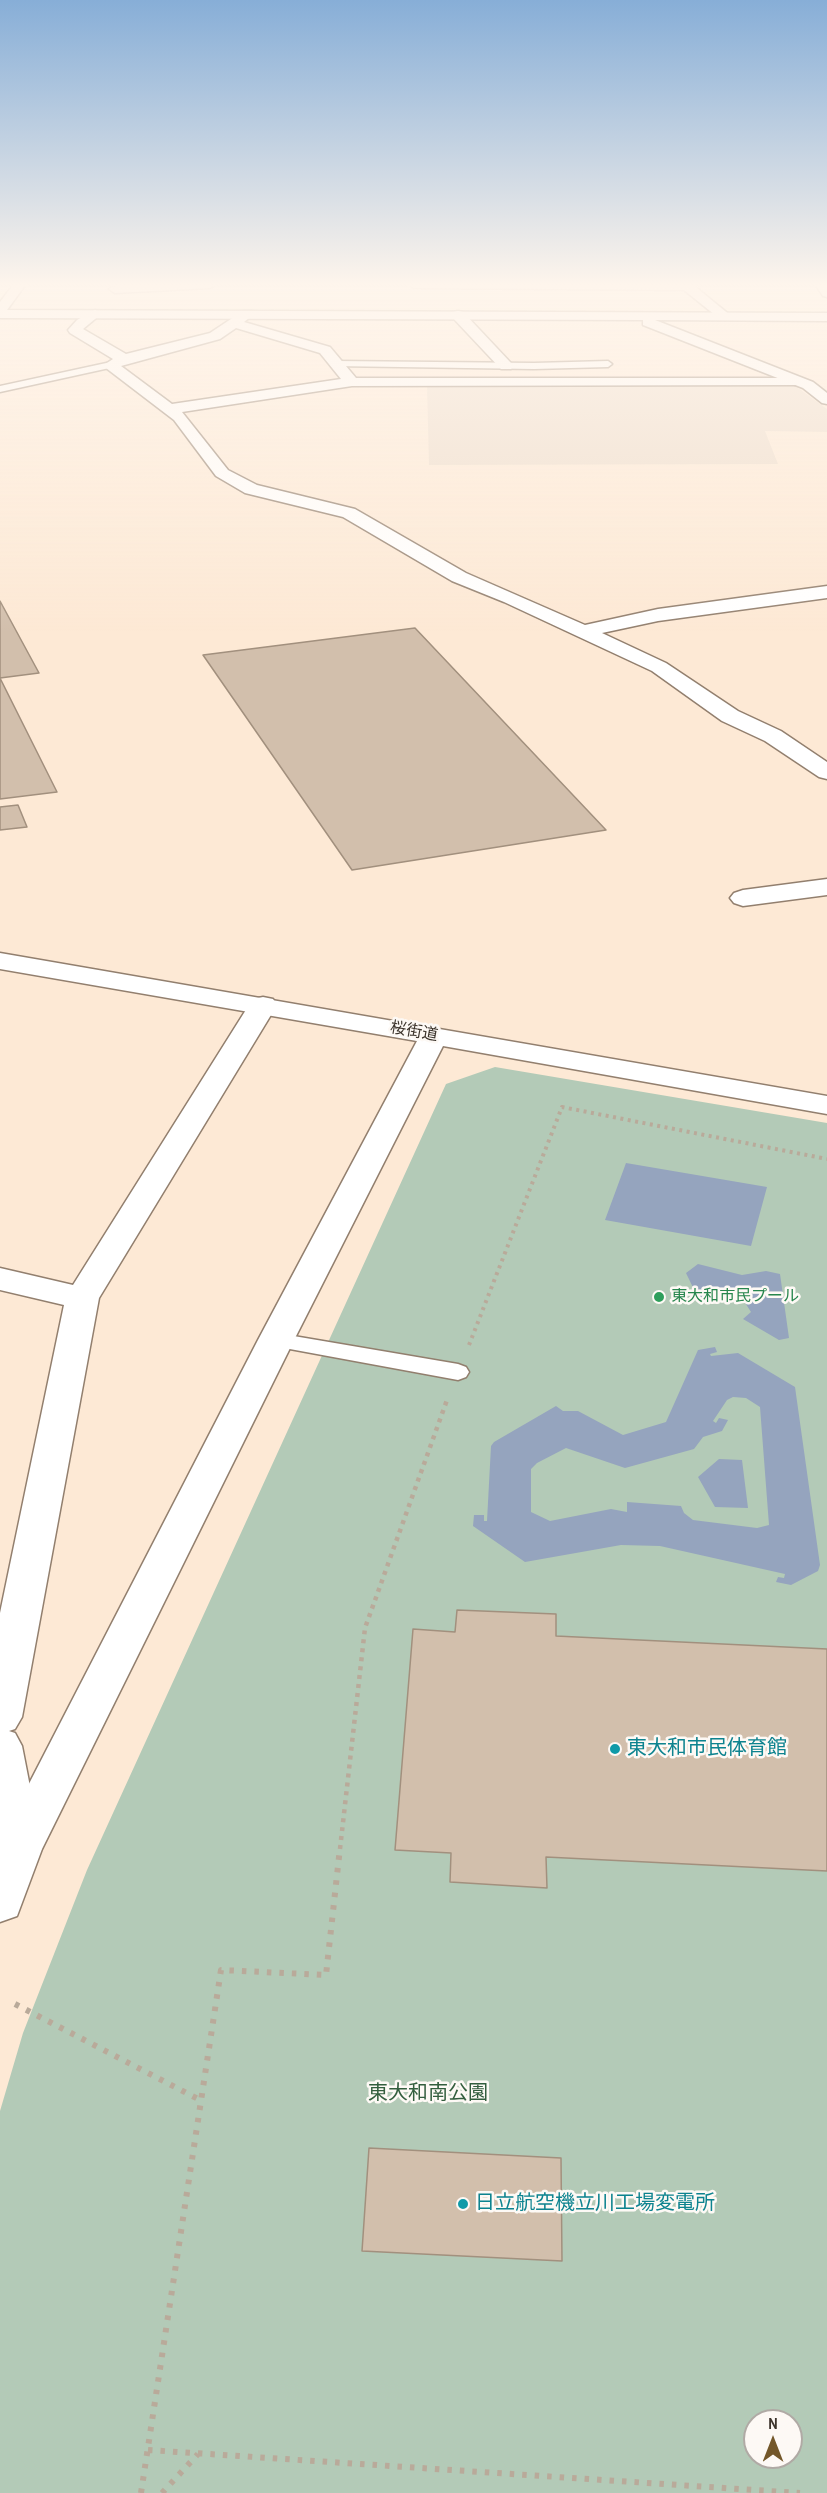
<!DOCTYPE html>
<meta charset="utf-8">
<style>
body{margin:0}
#map{position:relative;width:827px;height:2493px;overflow:hidden;background:#fde9d5;font-family:"Archivo Narrow",sans-serif}
canvas{display:block}
.north{position:absolute;left:743px;top:2409px;width:60px;height:60px;box-sizing:border-box;background:#fdf9f5;border:2px solid #b0aaa5;border-radius:50%;rotate:0deg;font-size:16px;font-weight:700;line-height:24px;text-align:center;color:#3c342c}
.north::after{content:'';display:block;margin:auto;width:21px;height:27px;background:#73572a;clip-path:polygon(50% 0,100% 100%,50% 72%,0 100%)}
</style>
<div id="map">
<canvas width="827" height="2493"></canvas>
<div class="north">N</div>
</div>
<script>
const g = document.querySelector('canvas').getContext('2d');
g.lineJoin = 'round';
function fillPath(path, color) {
  g.fillStyle = color;
  g.fill(path, 'evenodd');
}
function trace(path, color, width, dash) {
  g.strokeStyle = color;
  g.lineWidth = width;
  g.lineCap = dash ? 'butt' : 'round';
  g.setLineDash(dash || []);
  g.stroke(path);
}
function drawText(font, color, halo, rows, align = 'center') {
  g.font = font + ' "Archivo Narrow","Noto Sans JP",sans-serif';
  g.lineWidth = 5;
  g.setLineDash([]);
  g.textBaseline = 'middle';
  g.strokeStyle = halo;
  g.fillStyle = color;
  for (const [text, x, y, turn = 0] of rows) {
    g.save();
    g.translate(x, y);
    g.rotate((+turn || 0) * Math.PI / 180);
    g.textAlign = isNaN(turn) ? turn : align;
    if (halo) g.strokeText(text, 0, 0);
    g.fillText(text, 0, 0);
    g.restore();
  }
}
fillPath(new Path2D(`
 M794,385L827,409V432L765,431L778,464L429,465L427,387Z`), '#eddccb');
fillPath(new Path2D(`
 M495,1067L827,1123V2493H0V2111L23,2033L87,1870L446,1084ZM755,2421H791V2457H755Z`), '#b3cab7');
fillPath(new Path2D(`
 M626,1163L767,1187L751,1246L605,1220Z
 M698,1264L742,1275L766,1271L780,1274L789,1338L779,1340L743,1319L751,1312L742,1298L734,1296L700,1302L686,1273Z
 M715,1347L717,1352L710,1354L711,1356L738,1353L795,1387L820,1565L818,1571L791,1585L776,1582L778,1577L784,1578L785,1574L660,1546L621,1545L525,1562L473,1526L474,1515H484V1521H487L491,1446L494,1442L556,1406L563,1411H578L623,1435L666,1422L698,1350ZM733,1397L746,1398L760,1407L769,1525L757,1528L693,1520L684,1513L681,1506L627,1502V1512L611,1509L550,1521L531,1512V1469L537,1463L566,1448L625,1468L694,1449L703,1437L722,1431L728,1420L719,1418L716,1423L713,1421L727,1400Z
 M719,1459L742,1460L748,1508L715,1507L698,1477Z`), '#95a4be');
const building = new Path2D(`
 M0,601L39,673L0,678Z
 M415,628L606,830L352,870L203,655Z
 M0,678L57,792L0,799Z
 M18,805L27,827L0,830V807Z
 M457,1610L556,1614V1636L827,1649V1871L546,1857L547,1888L450,1882L451,1853L395,1850L413,1629L455,1632Z
 M369,2148L561,2158L562,2261L362,2251Z`);
fillPath(building, '#d2bfac');
trace(building, '#a2907e', 1.5);
const service = new Path2D(`
 M336,361L534,363L608,361L612,364L608,367L534,369L333,366L332,364Z
 M111,362L114,363V367L0,392V386Z
 M276,1333L458,1364L466,1367L469,1372L466,1377L458,1380L268,1345L265,1340L268,1335Z`);
const minor = new Path2D(`
 M216,284L210,288L115,293L109,289C118,280 198,284 216,284Z
 M408,284H692L731,316L730,319H720L684,290L414,288Z
 M815,284H827V297L823,296Z
 M95,310L101,314L83,329L126,354L210,333L243,311H253L254,314L244,322L330,347L356,378H802L804,381L802,384L797,385L352,386L182,412L228,470L257,485L355,509L466,573L585,625L658,609L827,586V598L658,621L602,633L666,663L738,711L781,731L827,762V779L819,777L765,741L722,721L652,671L504,602L452,581L343,517L245,493L216,476L174,420L106,368L104,365L113,359L70,333L68,330L77,320ZM236,328L320,353L341,379L172,404L121,366L220,339Z
 M458,311L463,312L511,363L513,366L511,369H501L453,318L452,315L453,312Z
 M827,879V895L743,906L734,903L730,898L734,893L743,890Z
 M263,997L273,999L277,1005L99,1298L22,1717L15,1729L9,1731L15,1733L22,1746L42,1848L35,1862L19,1868L3,1862L0,1856V1613L64,1305L0,1290V1268L73,1285L249,1005L253,999Z`);
const tertiary = new Path2D(`
 M14,284H26L7,310L827,313V321L655,320L813,382L827,393V404L822,403L803,388L643,325V320L0,318V302Z
 M0,953L827,1096V1114L443,1046L294,1340L42,1849L17,1916L0,1922V1840L258,1340L417,1041L0,969Z`);
trace(service, '#927f6e', 3);
trace(minor, '#927f6e', 3);
trace(tertiary, '#927f6e', 3);
trace(new Path2D(`
 M469,1345L562,1107L827,1159`), '#b9aa9a', 4, [3, 4.5]);
trace(new Path2D(`
 M340,1849L365,1628L447,1400`), '#b9aa9a', 4.5, [4, 5]);
trace(new Path2D(`
 M15,2004L202,2101
 M148,2450L800,2493
 M141,2493L221,1970L326,1975L340,1848
 M162,2493L198,2454`), '#b9aa9a', 6, [4.5, 8]);
fillPath(service, '#fff');
fillPath(minor, '#fff');
fillPath(tertiary, '#fff');
const sky = g.createLinearGradient(0, 0, 0, 633);
sky.addColorStop(0, '#87aed7');
sky.addColorStop(0.45, '#fef5ec');
sky.addColorStop(1, '#fef5ec00');
g.fillStyle = sky;
g.fillRect(0, 0, 827, 633);
for (const [x, y, r, color] of [
 [659,1297,6,"#2e9e5b"],
 [615,1749,6,"#0f9aa8"],
 [463,2204,6,"#0f9aa8"]
]) {
  const dot = new Path2D();
  dot.arc(x, y, r, 0, 2 * Math.PI);
  g.fillStyle = color;
  g.fill(dot);
  trace(dot, '#fdf9f5', 2);
}
drawText('16px', '#3c342c', '#fdf9f5', [
 ["桜街道",414,1032,10]
]);
drawText('16px', '#27864d', '#fdf9f5', [
 ["東大和市民プール",671,1297]
], 'left');
drawText('20px', '#0d838f', '#fdf9f5', [
 ["東大和市民体育館",627,1749],
 ["日立航空機立川工場変電所",475,2204]
], 'left');
drawText('20px', '#335e3e', '#fdf9f5', [
 ["東大和南公園",428,2094]
]);
</script>
